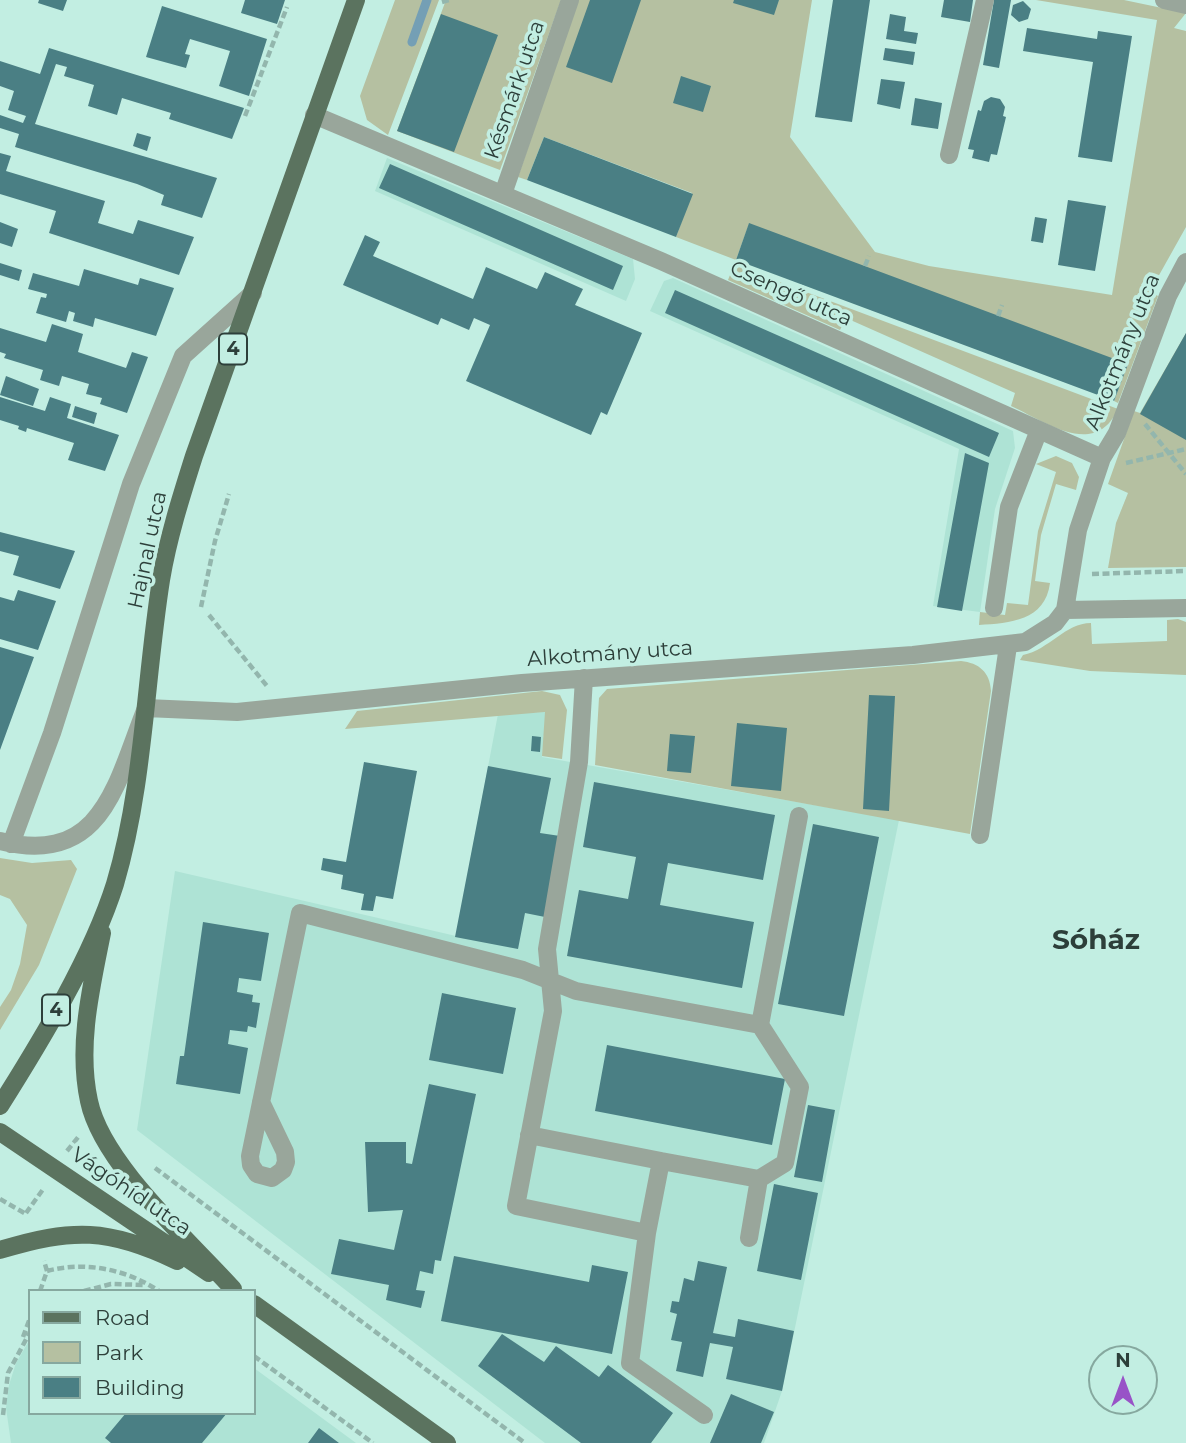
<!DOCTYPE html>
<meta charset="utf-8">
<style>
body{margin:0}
#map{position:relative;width:1186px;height:1443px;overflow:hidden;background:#c2eee2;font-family:Montserrat,sans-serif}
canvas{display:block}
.legend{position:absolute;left:28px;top:1289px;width:228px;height:126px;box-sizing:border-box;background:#c2eee2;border:2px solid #86a89f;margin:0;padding:9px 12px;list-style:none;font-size:21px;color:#2d3f3a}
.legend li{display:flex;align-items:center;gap:14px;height:35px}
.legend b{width:35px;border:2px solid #86a89f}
.north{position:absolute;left:1088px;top:1345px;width:70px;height:70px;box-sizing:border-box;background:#c2eee2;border:2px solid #86a89f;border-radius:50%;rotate:0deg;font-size:19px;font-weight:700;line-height:28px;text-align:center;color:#2d3f3a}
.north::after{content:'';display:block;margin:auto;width:24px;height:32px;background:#9853c7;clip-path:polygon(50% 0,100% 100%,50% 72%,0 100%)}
</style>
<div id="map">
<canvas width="1186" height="1443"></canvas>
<ul class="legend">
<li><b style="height:9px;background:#5b735f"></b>Road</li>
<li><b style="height:19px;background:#b5c0a1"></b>Park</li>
<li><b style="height:19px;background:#4a7f84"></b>Building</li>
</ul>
<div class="north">N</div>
</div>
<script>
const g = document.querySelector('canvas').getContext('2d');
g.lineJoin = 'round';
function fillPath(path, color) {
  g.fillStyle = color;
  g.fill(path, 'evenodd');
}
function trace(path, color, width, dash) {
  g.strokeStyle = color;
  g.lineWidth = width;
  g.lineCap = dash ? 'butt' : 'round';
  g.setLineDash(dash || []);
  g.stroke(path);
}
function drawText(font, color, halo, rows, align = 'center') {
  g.font = font + ' Montserrat,sans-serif';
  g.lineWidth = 7;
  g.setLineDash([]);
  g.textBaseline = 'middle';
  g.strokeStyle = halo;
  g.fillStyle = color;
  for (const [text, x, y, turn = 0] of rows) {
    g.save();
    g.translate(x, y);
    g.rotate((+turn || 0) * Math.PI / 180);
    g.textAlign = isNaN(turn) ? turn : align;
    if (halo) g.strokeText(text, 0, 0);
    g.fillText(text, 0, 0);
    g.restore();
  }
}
fillPath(new Path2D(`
 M387,158L633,259L635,279L626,301L375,191Z
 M673,278L1013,431L1015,448L995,509L980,612L933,606L959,449L650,311L664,281Z
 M546,712L542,757L899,820L782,1391L764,1443H545L137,1130L175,871L456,936L498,714Z
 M30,1339V1413H254V1368L356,1443H11L6,1408L9,1385L16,1363Z`), '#aee3d5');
fillPath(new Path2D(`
 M395,0H439L388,135L367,120L360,96Z
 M446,0H561L500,170L397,131Z
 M578,0H812L790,137L875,252L929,266L1112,295L1157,20L1036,0H1124L1186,13L1174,28L1186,31V227L1158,277L1149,272L1141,285L1158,296L1118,403L1114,401L1127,365L749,224L736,260L676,237L692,193L544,137L527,180L518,177Z
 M734,265L1118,409C1095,459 1046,422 1011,406L1015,393L846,318L840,330L728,280Z
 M1186,333V567L1108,568L1116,523L1128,493L1108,484L1134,411L1140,413Z
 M1056,456L1072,463L1079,477L1076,490L1056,484L1041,535L1035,581L1050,583C1045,621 1010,623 979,625L980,612L1005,615L1007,603L1028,605L1038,531L1056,472L1036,464Z
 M1178,619L1186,622V675L1090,671L1020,660L1023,655C1049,650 1065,623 1091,623L1092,644L1167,641V620Z
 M961,661C979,663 990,672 991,691L970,834L595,765L599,698L607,689Z
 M542,691L560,695L567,710L562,759L542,756L545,712L345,729L357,711Z
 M0,858L32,863L71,860L77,869L39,965L0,1030V1007L11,990L20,964L27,925L10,899L0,895Z`), '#b5c0a1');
trace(new Path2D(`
 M412,42L427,0`), '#749fb5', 9);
fillPath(new Path2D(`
 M39,0H67L63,11L38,3Z
 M245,0H285L277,24L241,13Z
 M590,0H641L612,83L566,67Z
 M734,0H779L774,15L733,3Z
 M833,0H870L852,122L815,117Z
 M944,0H973L970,22L941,17Z
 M994,0H1011L999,68L983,65Z
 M1023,1L1031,9L1028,19L1019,22L1011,15L1013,5Z
 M162,6L267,39L249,96L219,86L230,51L190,39L185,54L190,55L186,68L146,57Z
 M441,14L498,35L454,152L397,131Z
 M890,14L906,17L904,31L918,33L916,44L886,39Z
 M1027,28L1097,39L1098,31L1132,36L1112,162L1078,157L1093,62L1023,51Z
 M49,48L244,108L232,139L169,119L171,113L122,98L117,115L88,106L94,85L64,76L67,67L56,64L35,124L217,178L202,218L161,205L164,195L137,184L15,147L19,134L0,128V115L23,123L26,116L8,110L14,91L0,86V61L40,74Z
 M885,48L915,52L913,65L883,60Z
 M681,76L711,86L703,112L673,103Z
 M881,79L905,82L900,109L877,104Z
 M991,97L1000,99L1005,107L1003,116L1006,117L997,155L991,154L989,162L972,158L974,150L968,149L978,110L981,111L984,101Z
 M915,98L942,103L938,129L911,125Z
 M137,133L151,137L147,151L133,146Z
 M544,137L693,194L676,237L527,180Z
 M0,153L11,156L6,171L105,201L98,223L133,234L138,220L194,237L179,275L49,233L56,211L0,194Z
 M390,164L623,266L613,290L379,188Z
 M1068,200L1106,206L1095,271L1058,265Z
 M1035,217L1047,219L1043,243L1031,241Z
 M0,222L18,229L12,247L0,243Z
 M749,223L1128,364L1114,401L736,260Z
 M365,235L380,242L373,256L473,299L486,267L537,289L545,272L583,289L575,305L642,333L607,415L601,412L591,435L466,381L490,325L474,318L469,330L441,318L438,325L343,285Z
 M0,263L22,270L19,281L0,275Z
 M84,269L138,285L140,278L174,288L156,336L95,318L93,327L73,321L75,313L69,311L66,322L36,313L41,297L46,298L47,294L28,289L33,273L79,286Z
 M675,290L999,433L989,457L665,313Z
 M52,324L83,334L78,352L126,368L132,352L148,357L127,413L100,404L102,398L86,394L89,384L62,376L59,386L40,380L43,370L4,358L6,354L0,352V328L46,342Z
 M1186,333V440L1140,414Z
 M6,376L39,389L33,406L0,395Z
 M0,397L45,411L50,397L71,404L67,418L119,435L105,471L68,460L74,443L27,428L26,432L18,429L19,426L0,420Z
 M75,406L97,413L94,424L72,417Z
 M965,453L989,463L962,611L937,607Z
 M0,532L75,551L60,589L13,575L19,556L0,551Z
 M18,590L56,601L38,650L0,639V597L14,601Z
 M0,647L34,657L0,750Z
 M869,695L895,696L889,811L863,809Z
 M737,723L787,728L781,791L731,786Z
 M670,734L695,736L691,773L667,771Z
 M532,736L541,737L540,752L531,751Z
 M364,762L417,771L393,899L376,896L373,911L361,910L364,894L341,889L343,875L321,870L323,858L346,862Z
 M488,766L551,778L540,833L560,836L545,917L525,913L518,949L455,937Z
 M594,782L775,815L763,880L668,863L660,905L754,922L742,988L567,956L579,890L628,899L636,857L583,847Z
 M813,824L879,837L844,1016L778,1004Z
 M203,922L269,933L261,981L239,978L237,992L253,995L252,1002L260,1003L256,1028L248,1026L247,1032L230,1030L228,1044L248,1048L240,1094L176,1084L180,1056H184Z
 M442,993L516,1008L503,1074L429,1060Z
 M607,1045L785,1079L772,1145L595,1111Z
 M429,1084L476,1094L441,1261L435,1260L433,1274L420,1271L416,1290L425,1291L421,1308L386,1300L389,1285L331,1274L339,1239L394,1250L403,1210L368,1212L365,1142H406V1163L412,1164Z
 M808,1105L835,1110L822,1182L794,1177Z
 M774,1184L818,1193L801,1280L757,1271Z
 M454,1256L589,1282L592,1265L628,1272L612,1354L441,1321Z
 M698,1261L727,1267L713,1333L735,1337L738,1319L794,1331L782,1391L726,1379L733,1347L710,1343L703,1377L676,1371L682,1342L671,1340L677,1314L670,1312L672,1301L679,1302L684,1278L694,1281Z
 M502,1334L544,1362L556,1346L599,1377L608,1365L673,1413L651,1443H581L478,1366Z
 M731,1394L774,1412L761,1443H710Z
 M126,1413H227L202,1443H111L105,1438Z
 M319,1428L339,1443H308Z`), '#4a7f84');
trace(new Path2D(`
 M442,2L449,0
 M245,116L287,7
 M865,266L869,256
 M998,316L1002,305
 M1145,424L1186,474
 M1126,463L1186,449
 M1092,574L1186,571
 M201,607L215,541L229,494
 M209,615L267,686
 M67,1151L79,1136
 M155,1168L525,1443
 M0,1199L26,1214
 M26,1213L44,1188
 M47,1271C85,1261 126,1269 159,1291
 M40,1291L47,1271L44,1261
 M84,1291L111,1284L146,1285
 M23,1337L30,1318
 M254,1356L373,1443
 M3,1415L8,1373L30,1332`), '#93b6ad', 4.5, [7, 3.5]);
trace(new Path2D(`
 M1164,0L1186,5
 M314,115L661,261L1102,458
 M949,155L985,0
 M503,194L570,0
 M994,608L1009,507L1039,430
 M1065,610L1186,608
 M980,835L1008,646
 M0,841C103,867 116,783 146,708L237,712L522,683L913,655L1025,642L1055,623L1065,610L1078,530L1102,458L1117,433L1168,296L1186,262
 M11,844L52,733L131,484L183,356L253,293
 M261,1102L285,1152L286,1162L283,1170L272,1178L257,1174L251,1165L250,1156L300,913L523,970L576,991L760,1025
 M529,1135L661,1161L647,1233L516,1206L553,1011L547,949L579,762L584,678
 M661,1161L759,1179L785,1163L800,1087L760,1025L799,816
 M647,1233L630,1363L704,1415
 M749,1238L759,1179`), '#99a69b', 18);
trace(new Path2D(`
 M102,933C91,988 77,1046 89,1101C102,1164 190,1241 233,1289
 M0,1106C41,1041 92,957 115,884C144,786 145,681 161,580C168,538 181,497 194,456L356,0
 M0,1132L209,1273
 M0,1250C72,1228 109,1228 177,1261
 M254,1304L447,1443`), '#5b735f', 18);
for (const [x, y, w] of [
 [233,349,28],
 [56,1010,28]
]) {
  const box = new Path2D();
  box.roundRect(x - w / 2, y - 15.5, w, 31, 5);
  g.fillStyle = '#c2eee2';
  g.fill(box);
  trace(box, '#2d3f3a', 2);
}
drawText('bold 19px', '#2d3f3a', null, [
 ["4",233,349],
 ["4",56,1010]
]);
drawText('21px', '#2d3f3a', '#c2eee2', [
 ["Késmárk utca",515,90,-71],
 ["Csengő utca",791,294,24],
 ["Alkotmány utca",1123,352,-68],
 ["Hajnal utca",148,550,-78],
 ["Alkotmány utca",610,654,-4],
 ["Vágóhíd utca",131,1192,34]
]);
drawText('bold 28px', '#2d3f3a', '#c2eee2', [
 ["Sóház",1096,941]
]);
</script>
